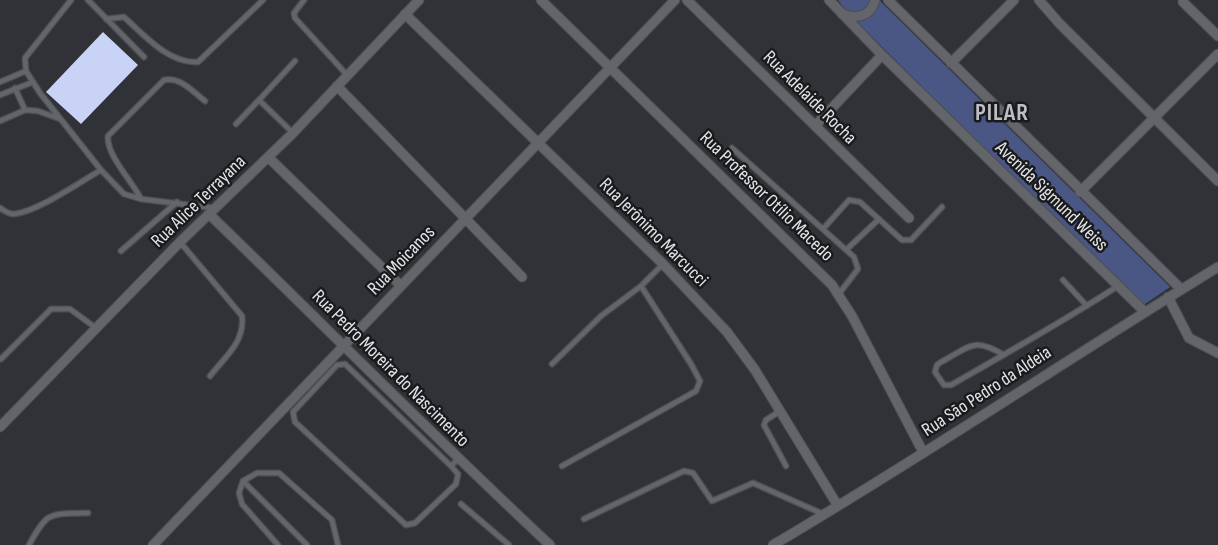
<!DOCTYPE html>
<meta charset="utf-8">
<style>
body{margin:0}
canvas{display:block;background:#303237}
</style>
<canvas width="1218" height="545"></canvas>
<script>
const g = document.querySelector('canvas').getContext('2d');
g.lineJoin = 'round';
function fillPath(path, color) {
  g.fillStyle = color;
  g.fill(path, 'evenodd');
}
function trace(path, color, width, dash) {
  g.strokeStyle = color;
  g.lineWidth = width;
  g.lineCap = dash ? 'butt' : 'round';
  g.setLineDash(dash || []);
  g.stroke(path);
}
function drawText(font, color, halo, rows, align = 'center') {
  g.font = font + ' "Sofia Sans Condensed",sans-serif';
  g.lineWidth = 5;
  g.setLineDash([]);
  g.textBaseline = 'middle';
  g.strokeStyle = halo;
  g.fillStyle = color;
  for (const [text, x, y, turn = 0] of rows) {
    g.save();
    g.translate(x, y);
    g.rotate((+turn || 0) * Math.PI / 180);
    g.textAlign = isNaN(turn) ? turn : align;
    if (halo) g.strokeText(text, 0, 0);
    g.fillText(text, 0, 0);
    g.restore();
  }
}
fillPath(new Path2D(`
 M838,0H879L1170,287L1142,306L847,12Z`), '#4a5683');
fillPath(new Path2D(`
 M103,32L138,65L81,124L46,92Z`), '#c8d3f5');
const lane = new Path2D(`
 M71,0L25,58L26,71L40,93L101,170L124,194L141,199L214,208
 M88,0L144,57
 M304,0L294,13L295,18L347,75
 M106,19L124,17C143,34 166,61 194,62H198L263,0
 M0,82L26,71
 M0,95L33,82
 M25,110L38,111L60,119
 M0,121L25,110L15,88
 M236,124L259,100
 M293,133L259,100L295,61
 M732,148L854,257L858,269L838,295
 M141,199C133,182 106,155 108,136L164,80C181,77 192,91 205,101
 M0,208C5,211 8,214 14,214C37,212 80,182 101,170
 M823,229L849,200L860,202L902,240H911L942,207
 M180,242L242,316C245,342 225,357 210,376
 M846,250L879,219
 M121,251L177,202
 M1063,280L1087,306
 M1004,355C973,336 970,347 941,362L937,365L935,372L944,385H951C1007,353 1064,321 1118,286
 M1,359L51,309H70L96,328
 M552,364L601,316L641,286L663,264
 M780,411L766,420L764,425L786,466
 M451,466L458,474L456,484L415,523L406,525L295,422L293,412L337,365L345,364L451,466L458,459
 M562,466L696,391L700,381L691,364L641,286
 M243,481L307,545
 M461,504L509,545
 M584,519L684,471L693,473L712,501L753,483L823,514
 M29,545C48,510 50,514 88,513
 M278,545L242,504L239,493L243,481L257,473H279L332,520L338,545`);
const street = new Path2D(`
 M541,0L832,285L852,316L923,452
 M687,0L909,218
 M829,0L882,55L1144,311
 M888,0L1181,289
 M1039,0L1059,23L1218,181
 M1183,2L1218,36
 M405,14L663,264L727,332L755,370L838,506
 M842,14C856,19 871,17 875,0
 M951,63L1014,0
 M337,86L522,277
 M815,126L882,55
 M268,157L401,286
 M1080,192L1218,54
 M209,214C323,324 434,437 550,545
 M1168,297L1189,338L1218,353
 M0,427L180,242L293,133L419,0
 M153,545L675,0
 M773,545C924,456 1069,358 1218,267`);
trace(lane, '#4d4f52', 7);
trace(street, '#4d4f52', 11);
trace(lane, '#63656a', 4.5);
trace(street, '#63656a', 9);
drawText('19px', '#e3e4e7', '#191a1c', [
 ["Rua Adelaide Rocha",809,98,45],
 ["Rua Professor Otílio Macedo",766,197,44],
 ["Avenida Sigmund Weiss",1051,197,44],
 ["Rua Alice Terrayana",199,202,-44],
 ["Rua Jerônimo Marcucci",653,233,45],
 ["Rua Moicanos",402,261,-46],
 ["Rua Pedro Moreira do Nascimento",390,369,45],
 ["Rua São Pedro da Aldeia",987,392,-33]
]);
g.letterSpacing = '1px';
drawText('bold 24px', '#bcbec4', '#191a1c', [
 ["PILAR",1002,114]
]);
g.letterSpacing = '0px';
</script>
